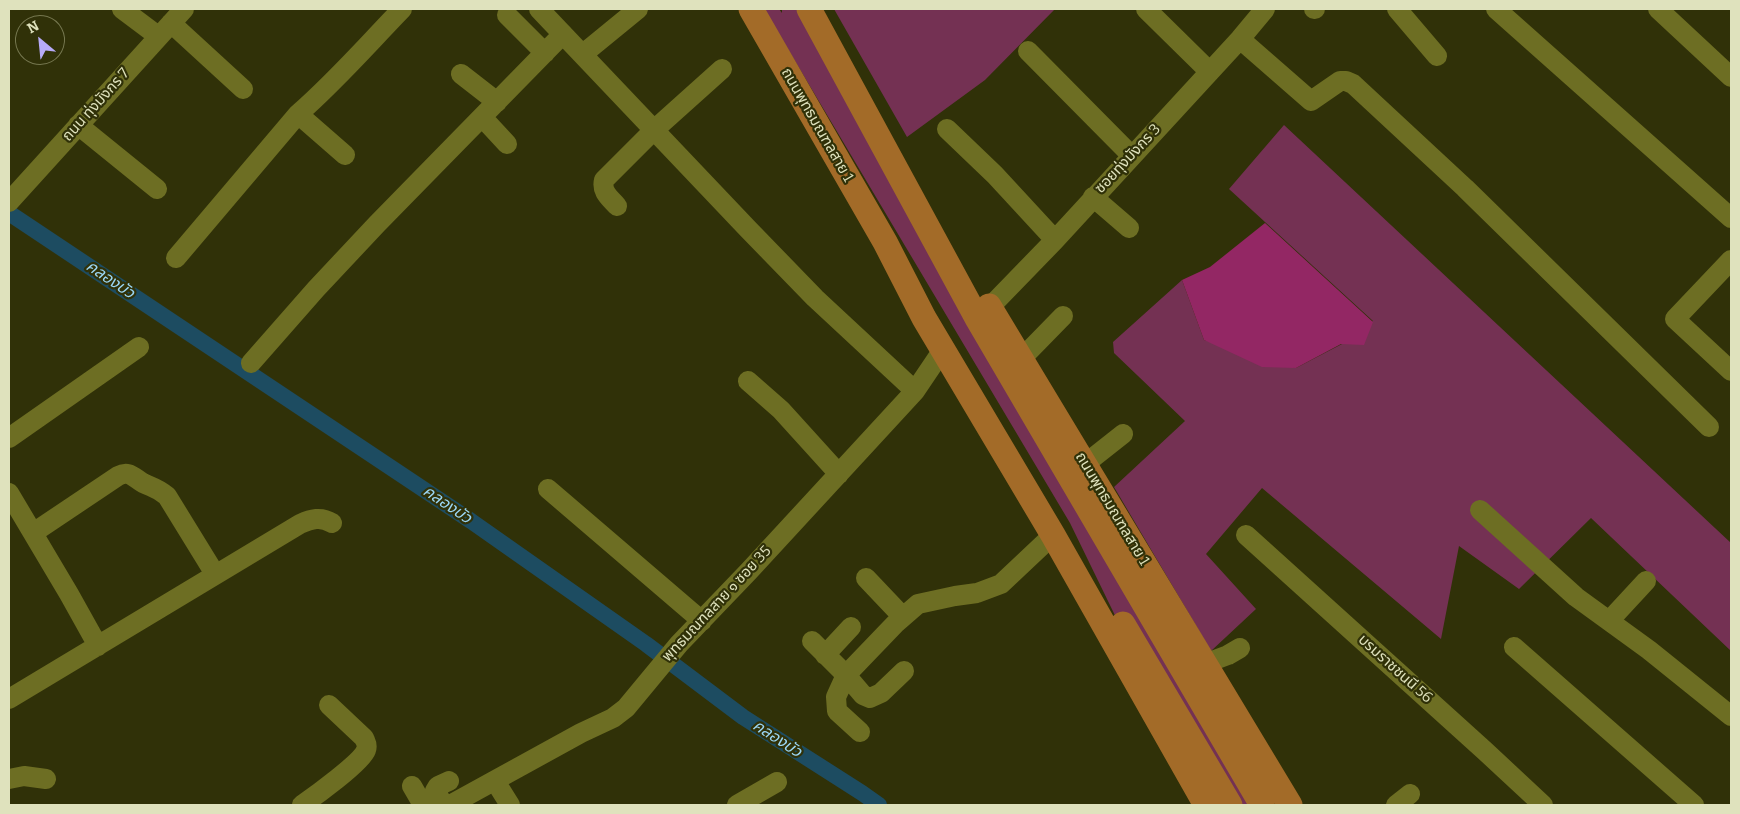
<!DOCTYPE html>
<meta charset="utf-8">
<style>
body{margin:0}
#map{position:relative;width:1740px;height:814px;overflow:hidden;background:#303108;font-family:Bitter,serif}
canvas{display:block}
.frame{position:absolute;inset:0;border:10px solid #dfe2bd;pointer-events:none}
.north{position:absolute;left:15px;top:15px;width:50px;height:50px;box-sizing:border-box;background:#303108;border:1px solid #767850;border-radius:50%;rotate:332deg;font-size:14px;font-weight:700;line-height:20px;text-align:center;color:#dfe2bd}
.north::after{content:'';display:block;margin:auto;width:18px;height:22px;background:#b7abf8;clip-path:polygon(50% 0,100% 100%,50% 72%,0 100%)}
</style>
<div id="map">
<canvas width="1740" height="814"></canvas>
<div class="frame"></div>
<div class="north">N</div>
</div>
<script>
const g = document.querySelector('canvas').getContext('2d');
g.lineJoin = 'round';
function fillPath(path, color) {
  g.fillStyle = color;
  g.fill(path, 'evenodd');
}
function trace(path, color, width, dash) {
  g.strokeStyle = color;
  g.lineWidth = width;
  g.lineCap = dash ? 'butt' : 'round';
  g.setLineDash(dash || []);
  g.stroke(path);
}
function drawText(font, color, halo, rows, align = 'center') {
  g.font = font + ' Bitter,"Noto Sans Thai",serif';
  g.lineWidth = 4.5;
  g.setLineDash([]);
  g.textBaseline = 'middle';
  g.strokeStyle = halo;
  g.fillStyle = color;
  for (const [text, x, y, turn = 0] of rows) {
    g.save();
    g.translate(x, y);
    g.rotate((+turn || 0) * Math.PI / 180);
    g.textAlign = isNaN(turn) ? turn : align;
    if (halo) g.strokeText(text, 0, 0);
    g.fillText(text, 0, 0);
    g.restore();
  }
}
fillPath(new Path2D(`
 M764,9H779L782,13V9H798L1273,805H1219L1144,675L1070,523Z
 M834,9H1055L985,80L907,137Z
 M1284,125L1731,543V651L1591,518L1519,589L1459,546L1441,639L1262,488L1206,554L1256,609L1211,651L1114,487L1185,421L1114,353L1113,342L1182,280L1204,340L1296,368L1342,344L1373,321L1229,189Z`), '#743153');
fillPath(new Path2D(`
 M1265,223L1373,322L1364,345L1341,344L1296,368L1262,367L1204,340L1182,280L1210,267Z`), '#932764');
trace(new Path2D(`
 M9,213L471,521L646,644L743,717L862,793L879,805`), '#1d4c61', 16);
trace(new Path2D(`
 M122,9L158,36
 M539,9L748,229L815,298L915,391
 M1146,9L1209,71
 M1314,9H1315
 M1397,9L1437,56
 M1496,9L1731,218
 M1658,9L1731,77
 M507,15L545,53
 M171,23L243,89
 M1240,39L1311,101L1340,81H1346L1353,84L1465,188L1709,427
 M1028,51L1131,155
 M583,54L638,9
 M461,74L497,102
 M298,114L345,155
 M482,117L507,144
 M78,125L157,189
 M947,129L995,175L1055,240
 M1093,197L1129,228
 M9,202L184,9
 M617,206C610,198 601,192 604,180L654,130L722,69
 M176,258L298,114C335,82 368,44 402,9
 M1731,260L1675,319L1731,371
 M990,307L1055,240L1240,39L1265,9
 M1022,358L1063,316
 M251,363L316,289L377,224L563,34
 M748,381L781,410L839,474
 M9,438L139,347
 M1085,464L1123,434
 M548,489L702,621
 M9,493L69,594L98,646
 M1480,510L1576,597L1649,650L1731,716
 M33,533L118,476C129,470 133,477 143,483C153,488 156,487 167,496L215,574
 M1246,535L1485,751L1543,805
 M866,578L903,617
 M1609,621L1646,581
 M812,641L846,675L863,695L870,698L881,693L904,671
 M1514,647L1694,805
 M825,655L851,627
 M1204,664L1228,655L1240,648
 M9,699L300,524C311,519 321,516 332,523
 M860,732L837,711L836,697L846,675L895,624L918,604L955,596L977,593L1001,584L1053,535
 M9,779L24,776L46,779
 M495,781L510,805
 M412,786L423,805
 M302,805C315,796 362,762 366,750C368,745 366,743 364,738L329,705
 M444,805L435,791L438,786L449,781
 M450,805L581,733L613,718L626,708L679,644L749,571L915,391L942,351
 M737,805L777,782
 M1396,805L1410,794`), '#6d6e23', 20);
trace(new Path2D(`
 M751,9L885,242L924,318L1053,535L1206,805
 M809,9L978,320L1262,805
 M989,306L1290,805
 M1123,624L1230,805`), '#a36b28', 25);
drawText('15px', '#dfe2bd', '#303108', [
 ["ถนน ทุ่งมังกร 7",96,105,-48],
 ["ถนนพุทธมณฑลสาย 1",817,125,60],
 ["ซอยทุ่งมังกร 3",1128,159,-47],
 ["ถนนพุทธมณฑลสาย 1",1112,509,59],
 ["พุทธมณฑลสาย ๑ ซอย 35",717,604,-47],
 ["บรมราชชนนี 56",1395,669,42]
]);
drawText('italic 16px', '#9bd6f4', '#303108', [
 ["คลองบัว",110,280,34],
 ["คลองบัว",447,505,34],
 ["คลองบัว",777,739,33]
]);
</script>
